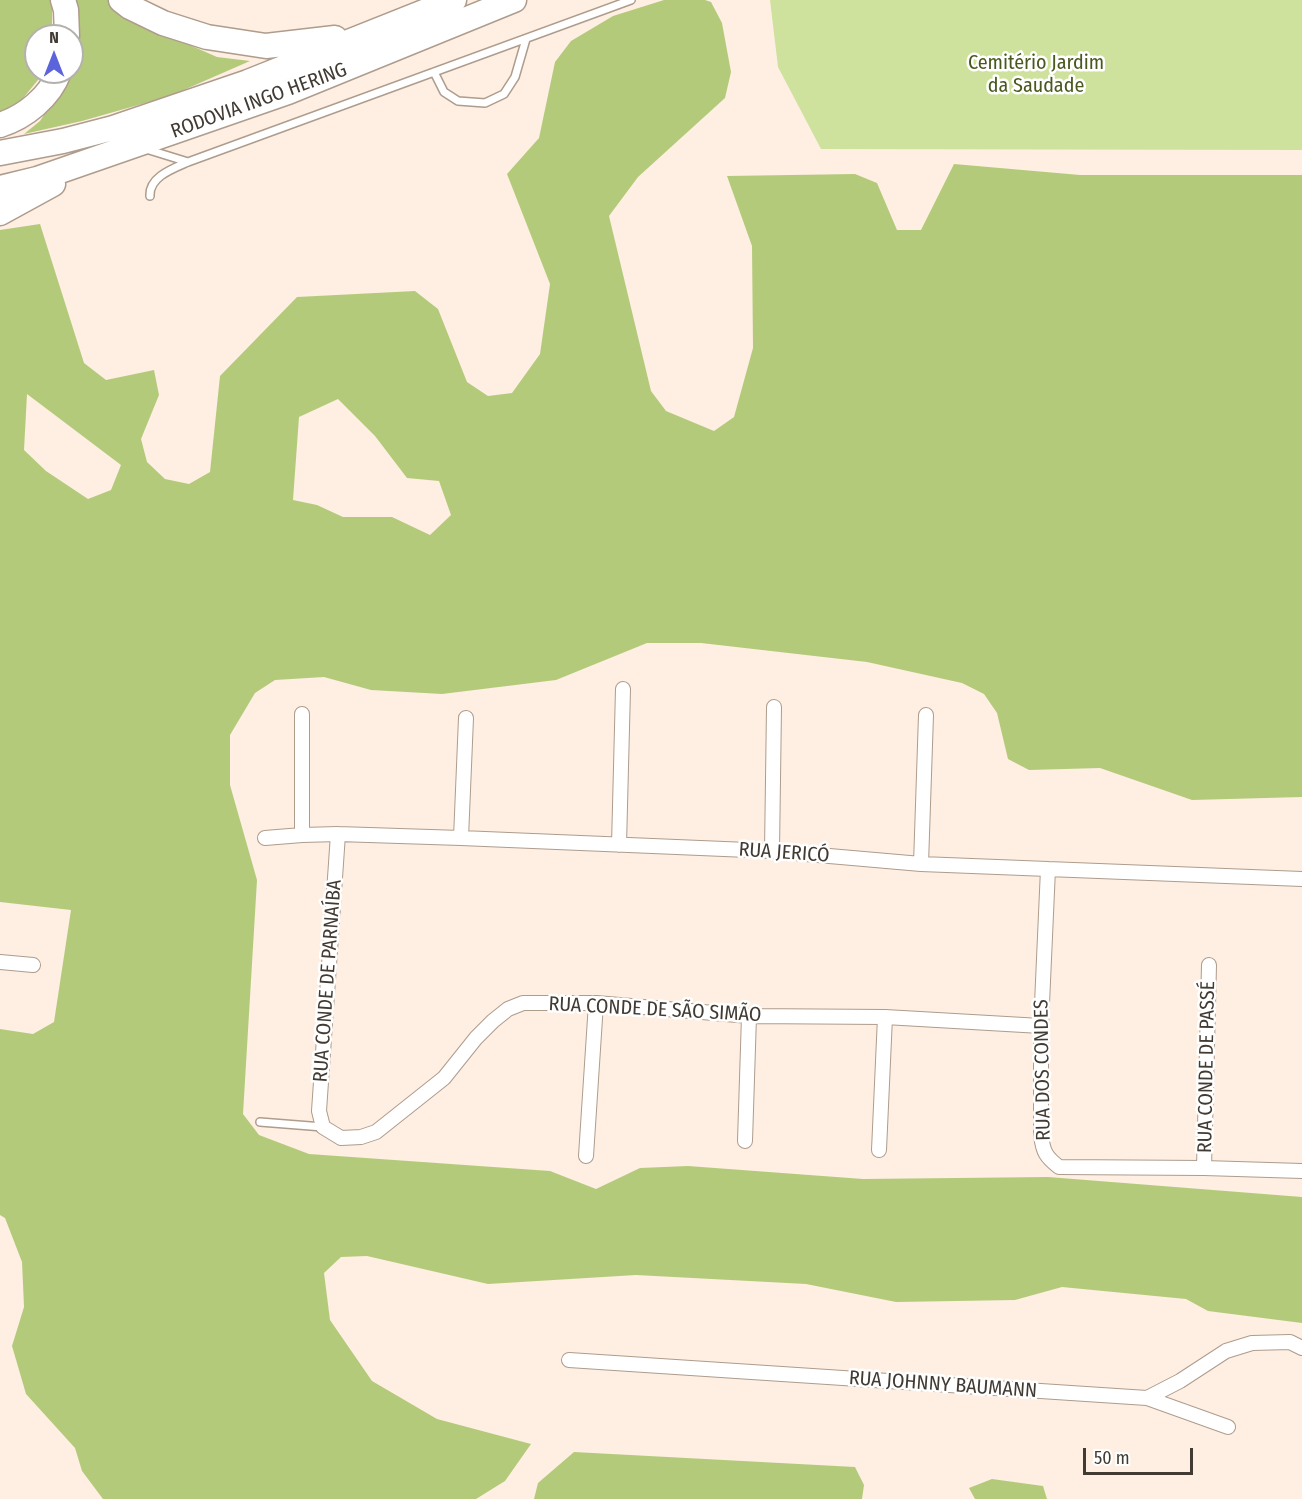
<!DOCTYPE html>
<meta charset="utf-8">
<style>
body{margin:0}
#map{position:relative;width:1302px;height:1499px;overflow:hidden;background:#feefe2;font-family:"Fira Sans Condensed",sans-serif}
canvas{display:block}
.north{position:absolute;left:24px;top:24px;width:60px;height:60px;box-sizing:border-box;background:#fff;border:2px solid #b3b1ae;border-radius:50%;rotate:0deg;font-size:16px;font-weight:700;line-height:24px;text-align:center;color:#423b34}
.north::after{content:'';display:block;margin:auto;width:21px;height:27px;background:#5c64dc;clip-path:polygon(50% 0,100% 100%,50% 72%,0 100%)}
.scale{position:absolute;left:1083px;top:1448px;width:110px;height:27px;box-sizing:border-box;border:3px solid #423b34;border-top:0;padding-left:8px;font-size:18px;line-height:21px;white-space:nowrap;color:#423b34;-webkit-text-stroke:4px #fff;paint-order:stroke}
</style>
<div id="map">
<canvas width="1302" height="1499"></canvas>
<div class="north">N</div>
<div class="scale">50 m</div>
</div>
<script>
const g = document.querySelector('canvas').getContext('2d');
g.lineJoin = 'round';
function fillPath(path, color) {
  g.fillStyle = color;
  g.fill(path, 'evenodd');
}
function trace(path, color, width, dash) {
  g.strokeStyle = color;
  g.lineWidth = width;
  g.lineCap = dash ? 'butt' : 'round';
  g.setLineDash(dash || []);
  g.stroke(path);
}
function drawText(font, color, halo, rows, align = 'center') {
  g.font = font + ' "Fira Sans Condensed",sans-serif';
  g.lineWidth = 5;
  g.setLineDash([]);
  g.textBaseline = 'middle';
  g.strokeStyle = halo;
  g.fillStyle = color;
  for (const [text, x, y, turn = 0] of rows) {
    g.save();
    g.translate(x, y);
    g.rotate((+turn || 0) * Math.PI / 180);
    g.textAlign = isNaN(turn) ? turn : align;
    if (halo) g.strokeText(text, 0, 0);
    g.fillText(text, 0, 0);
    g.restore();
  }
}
fillPath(new Path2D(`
 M770,0H1302V150L821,149L778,67Z`), '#cee29e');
fillPath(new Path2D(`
 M0,0H52V36H36V72H41L38,80L15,108L0,115Z
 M72,0H109L135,21L217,57L250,61L170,96L82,121L24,134L40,121L65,82L69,72H72V61L78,44Z
 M664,0H705L711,2L722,23L731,72L725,98L638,177L609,216L651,391L666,411L714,431L734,417L753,348L752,246L727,176L855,174L877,183L897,230H921L954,164L1080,175H1302V797L1192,800L1100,768L1029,770L1008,759L997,713L984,694L962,683L867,662L701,643H647L556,680L442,694L371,690L324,677L275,680L255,693L230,735V785L257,880L243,1114L259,1135L309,1154L550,1171L596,1189L640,1168L688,1166L863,1179L1048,1177L1302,1197V1323L1208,1311L1186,1299L1062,1287L1015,1300L896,1302L806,1284L636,1275L488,1284L367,1256L341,1257L324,1273L330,1320L372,1381L437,1419L531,1444L505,1481L476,1499H103L82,1471L75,1448L26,1394L12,1346L24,1307L22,1262L5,1218L0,1215V1029L33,1034L54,1022L71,910L0,902V230L40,224L84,363L106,380L154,370L159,395L141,439L147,462L165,479L189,484L210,472L220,376L297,297L415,291L438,309L467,382L488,396L512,393L540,354L550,284L507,174L539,138L555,62L571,41L613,16ZM27,394L121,465L111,490L88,499L46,471L24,450ZM338,399L375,436L407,478L439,481L451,515L430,535L392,517H343L317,505L293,500L299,417Z
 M574,1452L855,1467L864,1485L862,1499H534L538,1483Z
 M992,1479L1043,1486L1047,1499H975L969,1488Z`), '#b4ca7b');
const lane = new Path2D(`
 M434,72L444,92L458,101L485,103L504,94L515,77L526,39
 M146,149L188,162
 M150,196C149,177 172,169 188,162L631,0
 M260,1122L323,1127`);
const street = new Path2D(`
 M302,714V835
 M338,834L319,1111L323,1127L341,1138L361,1137L376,1132L444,1078L476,1038L493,1021L508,1009L523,1003H596L749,1016L885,1017L1041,1026
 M265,838L302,835L338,834L461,838L772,851L921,864L1302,879
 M461,838L466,718
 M619,845L623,689
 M772,851L774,707
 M921,864L926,715
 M1048,869L1041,1026V1135C1043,1152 1046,1157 1059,1167L1204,1168L1302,1171
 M0,962L33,965
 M745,1141L749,1016
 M879,1150L885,1017
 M586,1156L596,1003
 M1204,1168L1209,965
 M569,1360L1147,1398L1180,1381L1226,1351L1252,1343L1290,1342L1302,1348
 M1147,1398L1228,1427`);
const highway = new Path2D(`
 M63,0L66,10L67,36
 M121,0L130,7L163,23L207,37L266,46L335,38
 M0,125C25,117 50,97 59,72
 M0,153L63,141L113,128L248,82L454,0
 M0,188L37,179L288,92L514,0
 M0,213L53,184`);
trace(lane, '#ae9c8d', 10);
trace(street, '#ae9c8d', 16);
trace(highway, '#ae9c8d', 27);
trace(lane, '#fff', 7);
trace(street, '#fff', 14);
trace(highway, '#fff', 24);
drawText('20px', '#4a581f', '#fff', [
 ["Cemitério Jardim",1036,63],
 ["da Saudade",1036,86]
]);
drawText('20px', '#423b34', '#fff', [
 ["RODOVIA INGO HERING",259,101,-20],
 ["RUA JERICÓ",784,853,4],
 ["RUA CONDE DE PARNAÍBA",328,981,-86],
 ["RUA CONDE DE SÃO SIMÃO",655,1010,3],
 ["RUA CONDE DE PASSÉ",1207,1067,-89],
 ["RUA DOS CONDES",1043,1070,-91],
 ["RUA JOHNNY BAUMANN",943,1385,4]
]);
</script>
